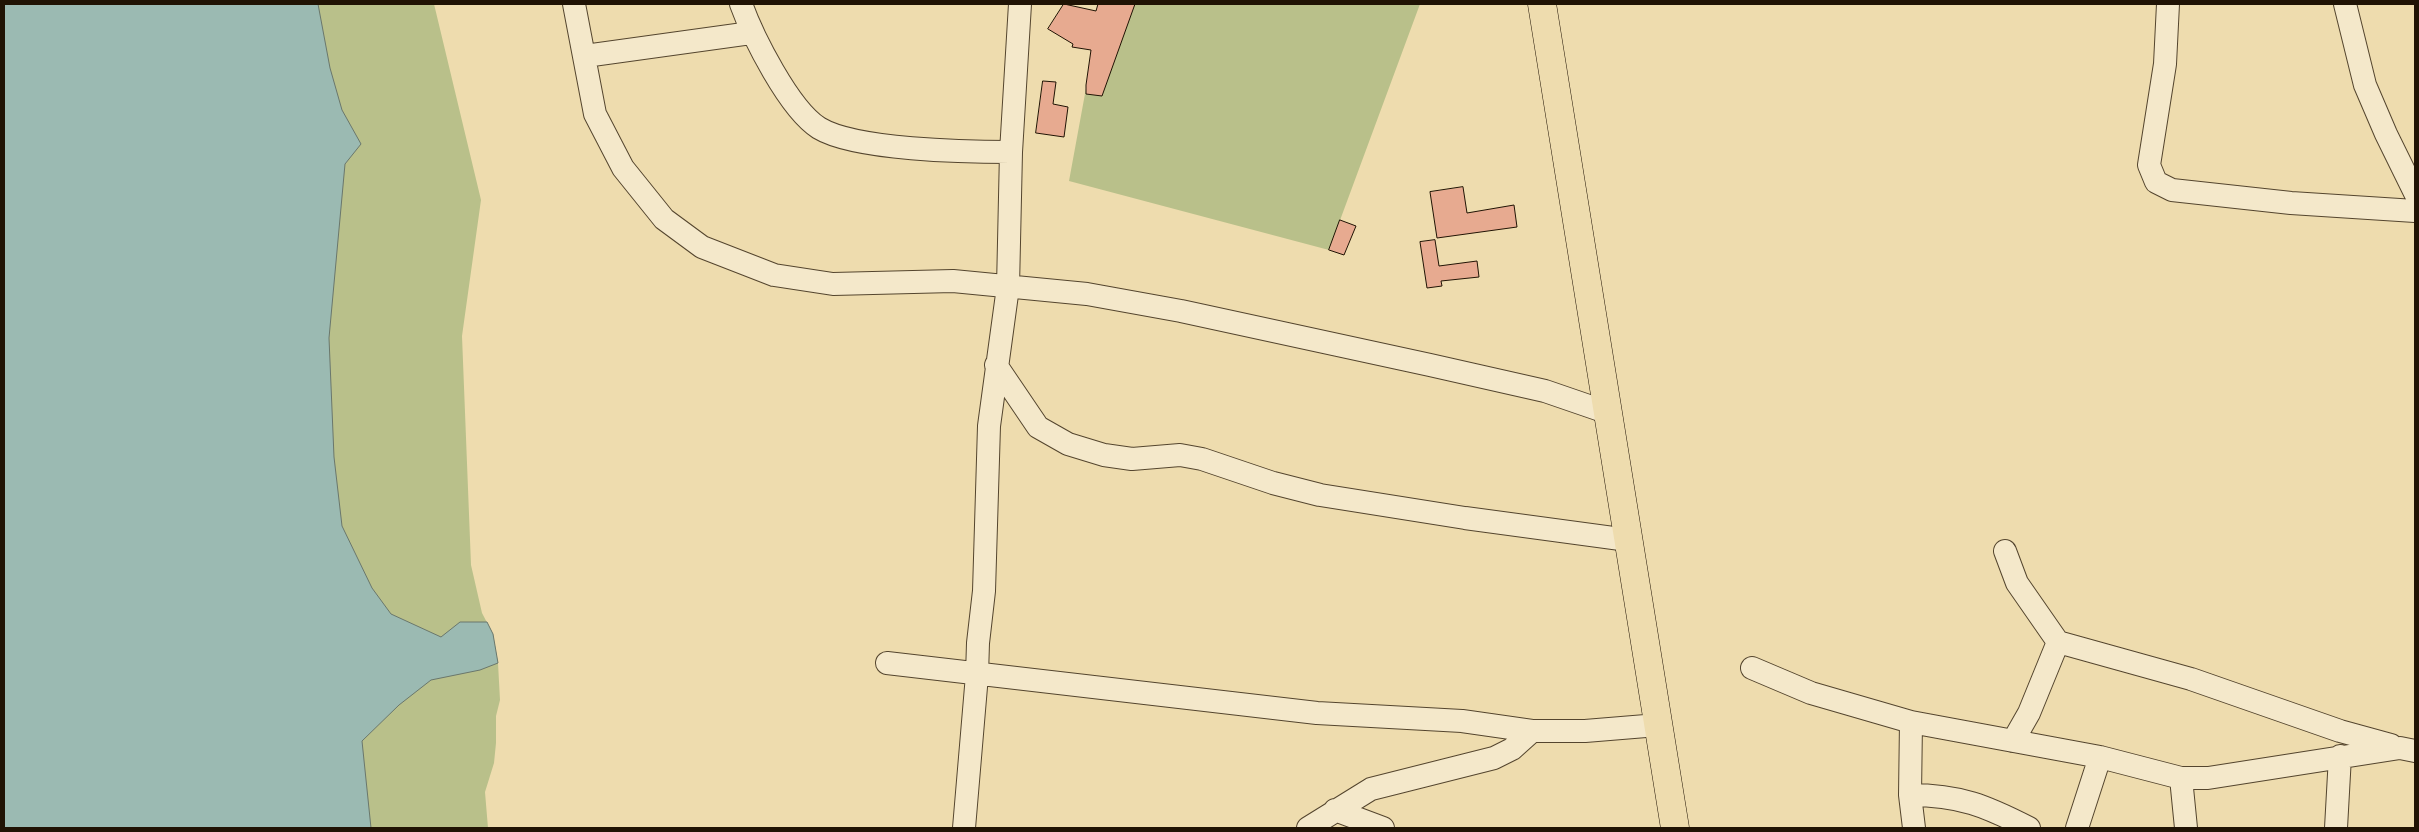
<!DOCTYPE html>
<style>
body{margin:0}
#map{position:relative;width:2419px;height:832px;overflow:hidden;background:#eedcae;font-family:"Libre Caslon Text",serif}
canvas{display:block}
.frame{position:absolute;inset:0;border:5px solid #201304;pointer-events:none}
</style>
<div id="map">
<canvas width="2419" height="832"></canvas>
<div class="frame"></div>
</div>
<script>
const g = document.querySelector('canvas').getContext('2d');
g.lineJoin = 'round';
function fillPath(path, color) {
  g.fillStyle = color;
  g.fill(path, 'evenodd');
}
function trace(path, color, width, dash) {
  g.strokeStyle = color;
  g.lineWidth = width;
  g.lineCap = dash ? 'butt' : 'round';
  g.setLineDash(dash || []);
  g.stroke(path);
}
fillPath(new Path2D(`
 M4,4H434L481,200L462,336L471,565L482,613L493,634L498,663L500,700L496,716V743L494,763L485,792L488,828H4Z
 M1098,4H1420L1329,250L1069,181L1100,12Z`), '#b9c08a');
const water = new Path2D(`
 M4,4H318L330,68L342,110L361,144L345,164L329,338L334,457L342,526L372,588L391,614L441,637L460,622H487L493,634L498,663L480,670L431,680L399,705L362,741L371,828H4Z`);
fillPath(water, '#9bbab2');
trace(water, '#6a776c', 1);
const building = new Path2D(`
 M1064,4L1096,11L1098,4H1135L1102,96L1086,94V85L1091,50L1072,47L1073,44L1048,29Z
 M1043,81L1056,82L1053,104L1068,107L1064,137L1036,133Z
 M1463,187L1467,213L1514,205L1517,227L1437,238L1430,192Z
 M1340,220L1356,226L1344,255L1329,250Z
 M1435,240L1439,266L1477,261L1479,277L1441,281L1442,286L1427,288L1420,242Z`);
fillPath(building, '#e7aa90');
trace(building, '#201304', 1);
const minor = new Path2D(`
 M574,4L595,114L623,168L664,219L702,247L774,275L833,284L953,281L1087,294L1181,311L1430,365L1545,391L1609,413
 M741,4C753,37 789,109 819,128C855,150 966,152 1011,152
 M2168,4L2165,64L2149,165L2156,182L2172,190L2291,203L2415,211
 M2345,4L2365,85L2386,134L2415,193
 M585,56L751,33
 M996,365L1038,427L1068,444L1104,455L1132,459L1180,455L1202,459L1273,483L1320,495L1465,518L1628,540
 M2005,551L2017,583L2058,642L2029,713L2013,741
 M2058,642L2191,679L2340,731L2391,745
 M887,663L1317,713L1462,721L1532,731H1585L1658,725
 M1752,668L1811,693L1911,722L2100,757L2181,778H2208L2400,748L2415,751
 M1911,722L1910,795L1914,828
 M2181,778L2186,828
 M1910,795C1960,795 1986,806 2029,828
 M1335,810L1383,828
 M964,828L977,675L978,643L984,591L989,426L1008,287L1011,152L1020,4
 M1308,828L1371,789L1494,758L1512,749L1532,731
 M2077,828L2100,757
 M2336,828L2340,756`);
const major = new Path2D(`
 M1542,4L1675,828`);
trace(minor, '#54452e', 24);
trace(major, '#201304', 29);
trace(minor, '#f4e8ca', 22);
trace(major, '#eedcae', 28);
</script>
